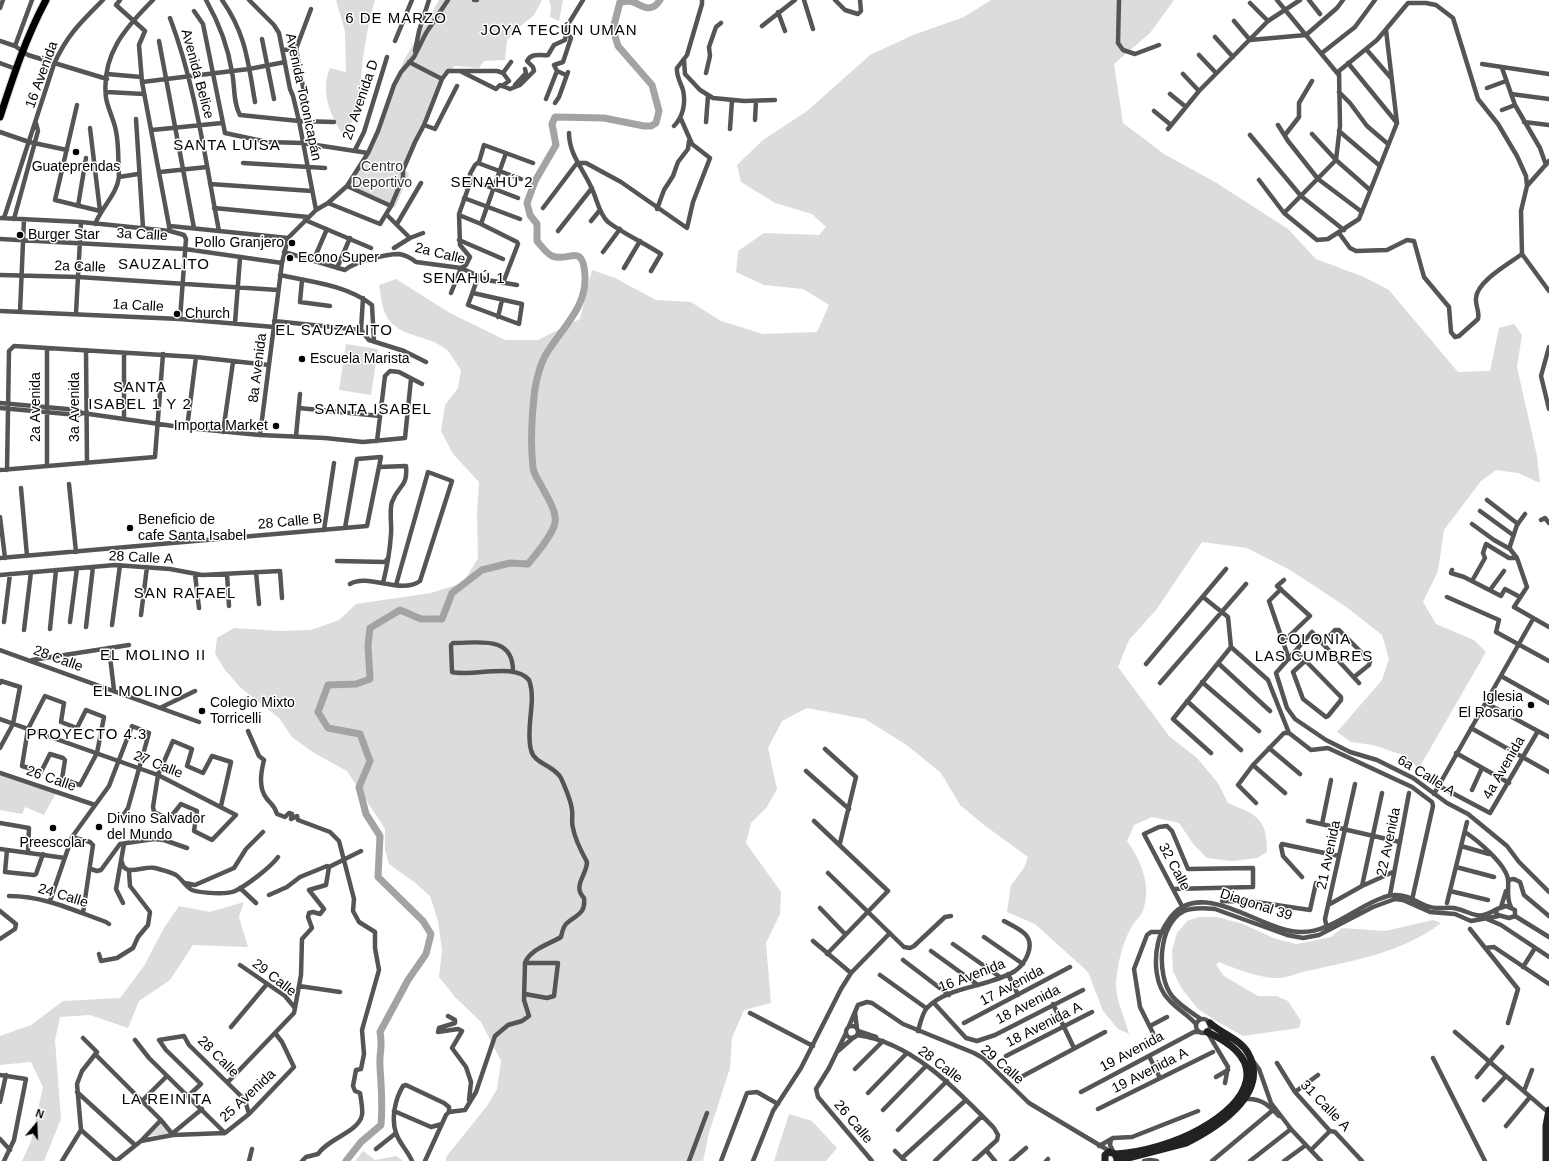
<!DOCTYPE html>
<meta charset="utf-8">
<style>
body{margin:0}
#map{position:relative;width:1549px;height:1161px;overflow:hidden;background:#fff;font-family:Arial,sans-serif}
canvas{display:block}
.north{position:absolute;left:16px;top:1105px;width:40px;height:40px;-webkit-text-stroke:3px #fff;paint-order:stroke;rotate:19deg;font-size:11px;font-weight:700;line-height:16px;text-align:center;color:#000}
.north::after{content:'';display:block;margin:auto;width:14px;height:18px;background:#000;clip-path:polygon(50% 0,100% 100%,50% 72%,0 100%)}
</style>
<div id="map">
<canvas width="1549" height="1161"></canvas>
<div class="north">N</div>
</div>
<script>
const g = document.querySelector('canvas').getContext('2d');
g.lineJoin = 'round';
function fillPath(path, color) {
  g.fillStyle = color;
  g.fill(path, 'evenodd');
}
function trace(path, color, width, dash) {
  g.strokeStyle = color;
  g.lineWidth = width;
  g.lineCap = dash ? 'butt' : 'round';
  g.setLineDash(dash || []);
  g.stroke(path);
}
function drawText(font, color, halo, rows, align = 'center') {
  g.font = font + ' Arial,sans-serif';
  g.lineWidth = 3;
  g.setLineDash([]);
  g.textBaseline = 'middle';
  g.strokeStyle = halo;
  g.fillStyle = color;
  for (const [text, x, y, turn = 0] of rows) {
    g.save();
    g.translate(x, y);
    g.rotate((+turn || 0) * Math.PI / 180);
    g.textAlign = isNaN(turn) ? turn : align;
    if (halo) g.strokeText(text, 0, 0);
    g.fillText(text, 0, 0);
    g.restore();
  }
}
fillPath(new Path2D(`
 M336,0H375C369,18 366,39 363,58C360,83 361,116 343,135C330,115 320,91 330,68L346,72L345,31Z
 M439,0H542L534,15L516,30L507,40L505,60L484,61L479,68L455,66L442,79L425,126L405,170L409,174L395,208L347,186L378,131L403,62Z
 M549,0H563L559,21L550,17L551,6Z
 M991,0H1174L1150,33L1114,64L1123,123L1164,154L1215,182L1288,229L1316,259L1364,277L1389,290L1458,372L1490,371L1499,328L1514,324L1522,335L1517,367L1537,456L1540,483L1518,473L1496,470L1481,481L1444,530L1438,571L1423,602L1436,624L1474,640L1486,652L1419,768L1400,754L1373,745L1351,742L1337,732L1382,680L1389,659L1382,635L1345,606L1290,570L1247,548L1202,542L1156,610L1129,640L1118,667L1169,736L1197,758L1218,783L1228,803C1257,815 1267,818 1267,852L1257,858L1232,861L1207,858L1194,845L1179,823L1152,817L1134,825L1127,841C1141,860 1152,887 1143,910C1141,917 1134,921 1131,928C1122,944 1117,965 1116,984C1116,1001 1125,1018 1129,1034L1118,1029L1103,1011L1088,972L1035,924L1007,912L1011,885L1024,868L1028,857L984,825L960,805L941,773L908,746L865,719L807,708L782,721L768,748L777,789L767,807L751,823L746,843L781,892L780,914L766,943L771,1003L744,1010L732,1038L730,1068L709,1133L703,1161H446V1157L487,1106L497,1089L501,1061L481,1022L455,997L439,977L442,950L438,921L430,896L414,882L389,864L385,850V829L347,771L314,753L292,737L279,718L241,688L225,670L215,654L217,638L234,628L280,631L311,630L339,620L356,604L431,593L463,583L478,558L477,514L479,482L453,454L441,431L445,405L458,388L461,370C456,364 452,355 447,350C430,335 403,338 389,320C382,312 381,295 379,285L396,279L450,313L505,340H538L580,319L592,270L615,278L656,300L691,302L721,321L763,334L817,332L829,305L803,289L764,285L736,272L738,251L764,233L819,235L826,227L812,214L775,203L741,182L737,165L763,140L807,111L870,55L913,35L964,17Z
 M346,344L378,349L371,395L339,390Z
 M0,772L57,791L44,815L25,807L22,814L0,810Z
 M244,902L239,917L248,947L193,945L170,980L139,1001L128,1028L90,1015L60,1017L55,1040L61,1119L44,1161H22L31,1141L43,1087L31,1062L0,1065V1036L31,1025L63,1001L120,998L144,966L164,928L179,906L210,912Z
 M1199,917H1217L1243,924L1276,939L1297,944L1331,937L1342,928L1385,931L1433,920L1441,923C1404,952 1353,961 1307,971C1298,973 1285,979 1275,978C1260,978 1233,968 1219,962L1216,965L1224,976L1258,996H1276L1288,1001L1301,1021L1299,1028L1243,1036L1218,1022L1198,1009L1182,989L1173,971L1172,950L1177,933L1187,921Z
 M789,1114L812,1121L837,1148L826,1161H774Z
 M160,1123L170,1134L147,1136Z
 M363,1151L375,1160L396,1156L403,1161H355Z`), '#dcdcdc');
trace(new Path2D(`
 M346,1161L361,1142L381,1125C383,1105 381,1086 380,1066C379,1053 383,1047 380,1032L408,980L426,954L431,934L423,921L378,877L380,836L366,814L359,787L370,761L360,734L328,728L318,712L328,685L356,684L370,679L368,645L370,628L400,610L421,619H442L452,593L482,570L510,563L528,564C536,554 552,536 555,523C557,512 548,498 543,489C540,482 533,474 533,467C530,442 532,413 535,388C537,378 540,365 545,356C560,330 587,308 585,276C583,241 569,263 552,256C547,254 541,246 537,241V224L530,215L527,203L535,181L556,145L552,124L555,117L604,118L644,126H651L656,123L659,111L652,85L618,46L613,29L620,2C623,2 627,1 630,1C640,3 650,16 660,0`), '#a3a3a3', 7);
const primary = new Path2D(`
 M0,117C13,77 26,37 46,0`);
trace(primary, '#dbdbdb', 9);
trace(new Path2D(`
 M120,0L116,5L145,31L139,45L142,82L170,231
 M206,0C219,23 228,47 232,72C235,86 233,103 240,115L299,121L334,122
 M222,0C246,34 248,62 255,102
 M249,0L274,25L279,33L290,89L293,96L299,121L316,210
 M474,0H477
 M804,0L813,29
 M835,0L845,10L858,14L861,11L860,0
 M1119,0L1118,43L1123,50L1135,54L1159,45
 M1277,0L1338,74
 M1309,0L1320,14
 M1250,3L1268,21
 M0,8L3,0
 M194,11L203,24L225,133L267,142L303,143L368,153
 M778,12L785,31
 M170,18C196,87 205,159 219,231
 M1234,21L1250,40L1306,35L1337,8L1343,0
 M762,26L795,0
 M1215,37L1233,57
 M262,39L274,99
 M0,41L15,46L28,55L107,79
 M159,41L194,228
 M395,41L412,0
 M15,46L32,0
 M1366,49L1391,78
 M283,50L296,49
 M415,51L419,31L429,0
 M1322,53L1355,27L1375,0
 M1199,55L1216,73
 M684,60L685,74L700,90L713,98L744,101L775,100
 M409,62L442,79
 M0,63L16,69
 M1348,63L1397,123
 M1482,64L1549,74
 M1502,68L1515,105L1540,148L1546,165
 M460,71L496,89L500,85L510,89L520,85L534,71L533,67L527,61C532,52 540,56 548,55L554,45L565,40L567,26L583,0
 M503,73L511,62
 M706,73L710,56L709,47L716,27L721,23
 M107,74L141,77
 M1183,74L1199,91
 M566,75L557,71L554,65L563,62L571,38L566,31
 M142,82L249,69L285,62
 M515,85L526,73L525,69
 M303,87L296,49L311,9
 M1487,88L1506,81
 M107,92L144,94
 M1339,92L1350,103L1367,126L1388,144
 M1170,94L1186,107
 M1511,94L1549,99
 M546,99L557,71
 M555,103L559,97L568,72
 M77,105L55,200L100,211L90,128
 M1502,110L1515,105
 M1154,111L1171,125
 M136,119L143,228
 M755,120L756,101
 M706,122L708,96
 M1524,122L1549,125
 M424,125L435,129L457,86
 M1278,125L1288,141L1318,179L1362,212
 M674,126C683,117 686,103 683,90C681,83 676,76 677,68L687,55L702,4V0
 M730,129L732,100
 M1168,129L1199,91L1268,21L1300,0
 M152,130L222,123
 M1339,131L1380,166
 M0,132L29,142L67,150
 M569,133C569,155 584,170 592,189C597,199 599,214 608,222C624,234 644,243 661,254L651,271
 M1312,134L1336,160L1370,190
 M1250,135L1301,196L1344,230
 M1285,135L1299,117V103L1312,81
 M355,150L364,132L387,57
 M243,163L325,168
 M478,163L521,179
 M577,163H586L621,182L687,228L693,202L710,158L692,144L681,119
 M160,172L207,167
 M119,177L138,174
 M471,180L518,198
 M1259,180L1284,213L1317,240L1328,239L1359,219L1397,123L1386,30
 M210,184L312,191
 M347,186L391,206
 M1527,186L1549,161
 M464,198L520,219
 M328,203L380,224L391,206L403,178V170L415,142L424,125L442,79L448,71H497L503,73L509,81L502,86
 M78,206L86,158
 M214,208L308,217
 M543,208L577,163
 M657,209L664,190L673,176L678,162L688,149L689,141
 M1284,213L1336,160L1340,126L1339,71L1377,40L1408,3H1426L1436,5L1453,18L1478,99L1498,124L1517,156L1526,176L1527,186L1521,211L1522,254L1549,291
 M387,215L410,238
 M459,215L481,224L517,242L518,244L503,283
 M0,218L81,222L170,231L184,235L186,239L180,319
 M4,218L54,64C67,35 81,22 103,0
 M14,219L38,131L36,123
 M305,220L371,248
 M591,221L600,210
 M95,224C102,207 117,194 119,177C118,162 119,145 116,131C114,120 108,109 106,98C101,55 125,28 153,0
 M397,224L421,183
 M481,224L506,153
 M170,226L288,238
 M558,231L592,188
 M1339,233L1350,248L1356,251L1387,250L1407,240L1414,241L1424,277L1449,307L1451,332L1455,337L1459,336L1478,319C1480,312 1475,305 1476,298C1477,281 1510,263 1522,254
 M0,239L185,249L282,263
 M459,240L503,259
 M394,248L410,238L423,233
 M284,252L345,270C353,262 387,254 399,254C405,255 411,258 416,262L461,268L487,280L517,285
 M603,252L620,229
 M314,259L327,229
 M337,268L350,238
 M624,268L640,241
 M0,275L78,277L278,290
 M280,275C311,282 347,285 372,305L374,341
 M302,280L300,302L330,306
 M451,293L461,268L466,265L470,257L460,245L459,214L471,180L470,174L475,165L479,162L484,145L533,163
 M473,293L522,304L519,324L468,305L478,277
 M0,311L180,319L274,327
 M20,312L24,219
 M76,313L81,222
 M498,317L502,300
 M274,321L361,330
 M235,323L240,258
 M361,330L369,340L404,351L426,362
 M361,330L363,298
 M1549,347L1541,376L1549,409
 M47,348V466
 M86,350L87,463
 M0,403L78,410L82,413L187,428L260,435L325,438L363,442L405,438L411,379
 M0,408L78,415L82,413
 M299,408L380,416
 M124,419V353
 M187,428L196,357
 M223,432L233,362
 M260,435L282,263L288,238L316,210L328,203L347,186L368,153L378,131L394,85L401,72L414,57L426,33L448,0
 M296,436L300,394
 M377,441L385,376L390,371L399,372L422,384
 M379,467L406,466C408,488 398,485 392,502C389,512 392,524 391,534C390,550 387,567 383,583
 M0,470L155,457L163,354
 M7,470L9,351L14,346L196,357L269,365
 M69,484L76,552
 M21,488L27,556
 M1487,500L1518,524
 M1480,511L1513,535
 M1525,514L1517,525L1510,546V549L1517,558L1527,587L1514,607L1549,627
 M0,517L5,558
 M1541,520L1545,518L1549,523
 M1472,524L1494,540L1510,549
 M324,530L334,463
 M0,558L367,526L381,457L357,459L345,528
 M337,561L385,562L388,558
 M1452,570L1451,573L1464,577L1501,596L1505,589L1520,597
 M256,572L259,604
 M195,574L199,608
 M227,574L229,606
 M0,575L115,565L170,569L202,575L280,571L282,598
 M1472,581L1485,558L1483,553L1486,544L1509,558H1517
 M350,584C368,573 401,595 420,581L452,481L428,472L396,585
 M1281,589L1269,601L1289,659
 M1490,590L1504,571
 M1203,597L1228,617L1231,647L1268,680L1289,733L1311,750L1328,748L1412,787L1432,802L1433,806L1412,900
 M1447,597L1499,620L1496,632L1549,661
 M141,615L147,567
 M4,622L10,574
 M70,622L77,568
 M112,625L120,565
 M86,627L93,567
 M50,629L56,570
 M24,630L31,572
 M1283,642L1310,616L1277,586L1284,580
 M1323,643L1335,630H1339L1370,661L1369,665L1354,677
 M109,648L114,690
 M0,650L199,722
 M1296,651L1341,697V700L1328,716L1326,717L1303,699L1293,672L1305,661
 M32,660L129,645
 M1218,663L1270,711
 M1146,664L1226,569
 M513,671C513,635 479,643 453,643L451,645L452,672C473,677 515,662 529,680C537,701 525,727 531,750C534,764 554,765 561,778C565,787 571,800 572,810C573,816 571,822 573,828C575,840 581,851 587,862C587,875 572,886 584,898C586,915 575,915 566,924C563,927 562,933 561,937C550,944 530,949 525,963
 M1501,676L1549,703
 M1202,682L1259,731
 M0,683L1,681L20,687L13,724L0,748
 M1160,683L1246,584
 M1359,683L1312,632L1276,673L1287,708L1295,719L1326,740L1350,752L1377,760L1413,778L1447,803L1468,814L1507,846L1519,862L1549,892
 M45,696L64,703L61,722L77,728L86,710L104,717L97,753L80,785L62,779L65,760L63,758L50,754L41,772L22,766L28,729Z
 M1187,701L1241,750
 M1486,703L1549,737
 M162,707L195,691
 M0,719L158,775L236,815L212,840L194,831L197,811L181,804L169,819L154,812L153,807L158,775L173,741L192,749L187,766L203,773L212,756L231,762L221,806
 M1471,728L1549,772
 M248,731L259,756L264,760C261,772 258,788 267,799C272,805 275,806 277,814L285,817L289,813L292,814L291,819L297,816L298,820L330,832L339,841L354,899L353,911L359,922L375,932V948L379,970L362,1030L364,1054L361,1069L356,1070L353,1086L355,1091L360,1093C361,1100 363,1109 362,1115C359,1132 327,1139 318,1154L306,1157L302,1161
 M1269,748L1300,774
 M825,749L856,777L840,843
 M1211,753L1173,719L1231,647
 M1456,753L1509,783
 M1253,765L1285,793
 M806,771L849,809
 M0,773L95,805
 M1439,786L1490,813L1538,731
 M1472,790L1482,768
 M1434,794L1533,619
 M1256,803L1238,785L1253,765L1284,733H1289
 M814,821L888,891L827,954
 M1308,821L1400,842
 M0,823L29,828L28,852
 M1322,824L1331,780
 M1465,832C1477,840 1507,865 1508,880C1509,889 1506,898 1511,907
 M72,837L90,842L93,845L83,913
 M1461,846L1489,854
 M0,849L65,858
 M7,850L5,872L34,875L36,874L43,854
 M122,862C124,878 145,865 155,868C162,870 171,872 176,875C182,879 186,887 192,890C200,893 227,895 235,891C246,886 271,867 278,857
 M1456,867L1494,877
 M91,869L97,871L101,870L120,844L154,839L164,840L187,848
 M828,873L904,947L910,948L914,946L945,917L951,916
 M1302,877L1283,856L1281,846L1282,844L1339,856
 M1508,880L1514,879L1520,882L1524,895L1549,916
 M185,883L195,885L234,868L246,849L263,832
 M1362,886L1382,793
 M240,888L256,903
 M1173,889L1253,887V868L1188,869L1172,831L1167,826L1159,827L1144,834L1183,908
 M1450,891L1488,900
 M269,895L287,887L300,877L327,866L329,867L361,851
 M1390,895L1409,793
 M9,896C44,896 73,910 106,922L109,924
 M50,901L72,837L109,786L132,726L149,733L128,808L124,814
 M1222,901L1256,902L1310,910L1316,883
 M123,903L116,889L124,844
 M1447,903L1467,822
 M1330,904L1362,886L1393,872
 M1506,906L1515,910V916L1509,918L1498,915L1496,913L1497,909Z
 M1501,907L1506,891
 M820,908L845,934
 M0,911L16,924L15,929L0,939
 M1515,916L1549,937
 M1487,919L1501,925L1549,957
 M1327,929L1325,919L1355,784
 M1470,929L1518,989L1508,1023
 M984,937L1023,964
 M813,941L851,973
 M953,944L1000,977
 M1485,948L1494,947L1549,984
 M931,951L978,985
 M99,954L101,961L117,958L133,948L138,937L148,925L150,912L130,886L129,871
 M903,960L949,995
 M240,965L285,996L295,1008
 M1523,967L1535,948
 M1008,974L1018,995
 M880,975L926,1008
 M299,986L340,992
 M525,994L547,998L554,996L558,963H525
 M934,1003L966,1038L977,1041L995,1035L1083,990
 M1053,1004L1074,1048
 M855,1012L857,1029
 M750,1013L813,1046
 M448,1016L455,1020V1023L439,1028L438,1032L458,1029L462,1031L452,1048L466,1067L471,1082L469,1100
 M1196 1026a7 7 0 1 1 14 0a7 7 0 1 1-14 0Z
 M1201,1019C1191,1012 1179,1005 1172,996C1156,975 1158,924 1184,911C1193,907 1205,908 1215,909L1287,935L1303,938L1319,935L1373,907L1395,899L1403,900L1430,912L1455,914L1471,921L1499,916
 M964,1023L1070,967
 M1196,1024C1188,1015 1177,1009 1169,1000C1155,986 1154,961 1158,943C1160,934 1163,928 1168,921C1199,873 1262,933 1302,932C1328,932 1353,910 1377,900C1382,898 1388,895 1394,895C1407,894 1416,902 1427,906C1436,910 1445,907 1454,908C1474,912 1475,922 1497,909
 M846 1032a6 6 0 1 1 12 0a6 6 0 1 1-12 0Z
 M849,1026L858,1005L867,1002L872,1003L903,1024L974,1053L983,1058L1029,1103L1111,1152
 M1150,1026L1167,1017
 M231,1027L267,984
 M858,1031L876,1037
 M918,1031C920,1025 922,1013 927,1008C947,986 990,987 1015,971C1025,964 1036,945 1025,934C1020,929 1011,925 1004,921
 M1455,1032L1548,1112
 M846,1033L829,1068L816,1089L818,1097L872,1161
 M1153,1033L1140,1007L1134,969L1147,935L1151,932H1163
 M857,1035C912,1042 957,1090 994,1128L998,1135L997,1140L974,1161
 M1209,1035L1228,1067L1225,1083
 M135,1040L149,1058L225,1133
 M838,1051L854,1037
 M95,1054L161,1120L173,1135
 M1006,1056L1092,1012
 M1149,1056L1160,1078
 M1433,1058L1485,1161
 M1277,1063L1295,1092L1330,1131L1335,1132L1362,1161
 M855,1069L883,1041
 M0,1075L26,1079L14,1140L4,1161
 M1023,1076L1105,1032
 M1216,1077L1228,1070
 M1477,1077L1502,1047
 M228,1082L294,1013L301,975L302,939L312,928L308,917L309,913L313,912L320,914L324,909L309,890L326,885L329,867
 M1524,1091L1532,1070
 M77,1092L135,1145
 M1081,1092L1194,1032H1200
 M1295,1092L1318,1075
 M868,1093L906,1054
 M188,1096L201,1084L166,1050L159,1040L184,1036L189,1045L245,1100L249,1114
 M1246,1099C1262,1098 1269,1106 1279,1116
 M1484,1100L1506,1076
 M142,1101L167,1076
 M0,1102L6,1075
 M1098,1109L1213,1052
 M883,1110L926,1066
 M394,1111L431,1127L442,1124
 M1506,1126L1530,1097
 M1289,1127L1321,1161
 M81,1130L116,1161
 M898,1130L947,1081
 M173,1133L202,1109
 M0,1139L10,1150
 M1111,1139L1110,1145L1114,1153
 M141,1141L173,1135L225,1133L249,1114L294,1067L282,1042L275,1033
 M1099,1146L1113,1138L1132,1137L1198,1111
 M376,1149L396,1133
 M986,1150L995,1161
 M1311,1150L1330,1131
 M895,1151L905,1161
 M902,1158L966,1100
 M62,1161L81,1130L77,1084L82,1071L97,1052L83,1038
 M116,1161L141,1141L161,1120
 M249,1161L252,1149
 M412,1161C408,1151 399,1143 396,1133C391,1119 395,1099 403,1086L406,1085L444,1103L449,1107V1112
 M425,1161L446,1115L449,1112L465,1110L476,1092L495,1036L508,1025L522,1021L529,1016L524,1000L525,963
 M689,1161L707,1113
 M721,1161L747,1093L757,1092L778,1104
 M753,1161L773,1111L801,1068L841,989L851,973L890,933
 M935,1161L982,1116
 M1011,1161L1026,1148
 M1046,1161L1048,1159
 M1144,1161L1150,1160L1157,1161
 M1212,1161L1273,1110
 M1250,1161L1291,1129L1271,1103L1259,1069L1253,1061
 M1284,1161L1306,1145`), '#555', 4.5);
trace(new Path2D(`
 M1116,1154C1143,1152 1175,1143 1200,1129C1249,1101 1272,1061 1207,1032
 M1105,1161V1155L1109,1152L1115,1154L1117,1159
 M1117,1161L1186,1143C1216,1128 1271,1094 1248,1053C1240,1039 1222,1034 1210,1023
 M1546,1161V1126L1549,1110`), '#222', 7);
trace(primary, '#000', 7);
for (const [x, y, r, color] of [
 [76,152,4,"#000"],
 [20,235,4,"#000"],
 [292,243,4,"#000"],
 [290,258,4,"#000"],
 [177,314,4,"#000"],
 [302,359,4,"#000"],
 [276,426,4,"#000"],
 [130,528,4,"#000"],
 [1531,705,4,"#000"],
 [202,711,4,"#000"],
 [99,827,4,"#000"],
 [53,828,4,"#000"]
]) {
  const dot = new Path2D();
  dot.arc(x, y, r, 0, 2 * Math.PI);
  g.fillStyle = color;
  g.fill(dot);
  trace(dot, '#fff', 1.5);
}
drawText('14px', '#000', '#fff', [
 ["Avenida Belice",197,74,75],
 ["16 Avenida",42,75,-70],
 ["Avenida Totonicapán",303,97,78],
 ["20 Avenida D",361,100,-71],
 ["3a Calle",142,235,3],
 ["2a Calle",440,254,14],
 ["2a Calle",80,267,2],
 ["1a Calle",138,306,3],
 ["8a Avenida",258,368,-83],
 ["2a Avenida",36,407,-90],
 ["3a Avenida",75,407,-90],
 ["28 Calle B",290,522,-5],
 ["28 Calle A",141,558,3],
 ["28 Calle",58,659,20],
 ["27 Calle",158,765,22],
 ["4a Avenida",1504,768,-60],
 ["6a Calle A",1426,776,32],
 ["26 Calle",51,779,19],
 ["22 Avenida",1389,842,-78],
 ["21 Avenida",1329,855,-78],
 ["32 Calle",1174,867,62],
 ["24 Calle",63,896,17],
 ["Diagonal 39",1256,905,18],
 ["16 Avenida",972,976,-21],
 ["29 Calle",274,978,38],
 ["17 Avenida",1012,986,-28],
 ["18 Avenida",1028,1005,-27],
 ["18 Avenida A",1044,1025,-27],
 ["19 Avenida",1132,1052,-28],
 ["28 Calle",218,1057,45],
 ["28 Calle",940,1065,37],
 ["29 Calle",1002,1065,41],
 ["19 Avenida A",1150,1071,-27],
 ["25 Avenida",248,1096,-43],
 ["31 Calle A",1325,1106,46],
 ["26 Calle",853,1122,50]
]);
drawText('14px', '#000', '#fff', [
 ["Guateprendas",76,167,"center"],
 ["Burger Star",28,235],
 ["Pollo Granjero",284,243,"right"],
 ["Econo Super",298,258],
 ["Church",185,314],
 ["Escuela Marista",310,359],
 ["Importa Market",268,426,"right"],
 ["Beneficio de",138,520],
 ["cafe Santa Isabel",138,536],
 ["Iglesia",1523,697,"right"],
 ["El Rosario",1523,713,"right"],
 ["Colegio Mixto",210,703],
 ["Torricelli",210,719],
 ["Divino Salvador",107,819],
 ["del Mundo",107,835],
 ["Preescolar",53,843,"center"]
], 'left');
drawText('14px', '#333', '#fff', [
 ["Centro",382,167],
 ["Deportivo",382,183]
]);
g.letterSpacing = '1px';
drawText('15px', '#000', '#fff', [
 ["6 DE MARZO",396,19],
 ["JOYA TECÚN UMAN",559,31],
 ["SANTA LUISA",227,146],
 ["SENAHÚ 2",492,183],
 ["SAUZALITO",164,265],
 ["SENAHÚ 1",464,279],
 ["EL SAUZALITO",334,331],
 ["SANTA",140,388],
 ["ISABEL 1 Y 2",140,405],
 ["SANTA ISABEL",373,410],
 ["SAN RAFAEL",185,594],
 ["COLONIA",1314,640],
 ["LAS CUMBRES",1314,657],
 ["EL MOLINO II",153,656],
 ["EL MOLINO",138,692],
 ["PROYECTO 4.3",87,735],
 ["LA REINITA",167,1100]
]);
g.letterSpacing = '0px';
</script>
